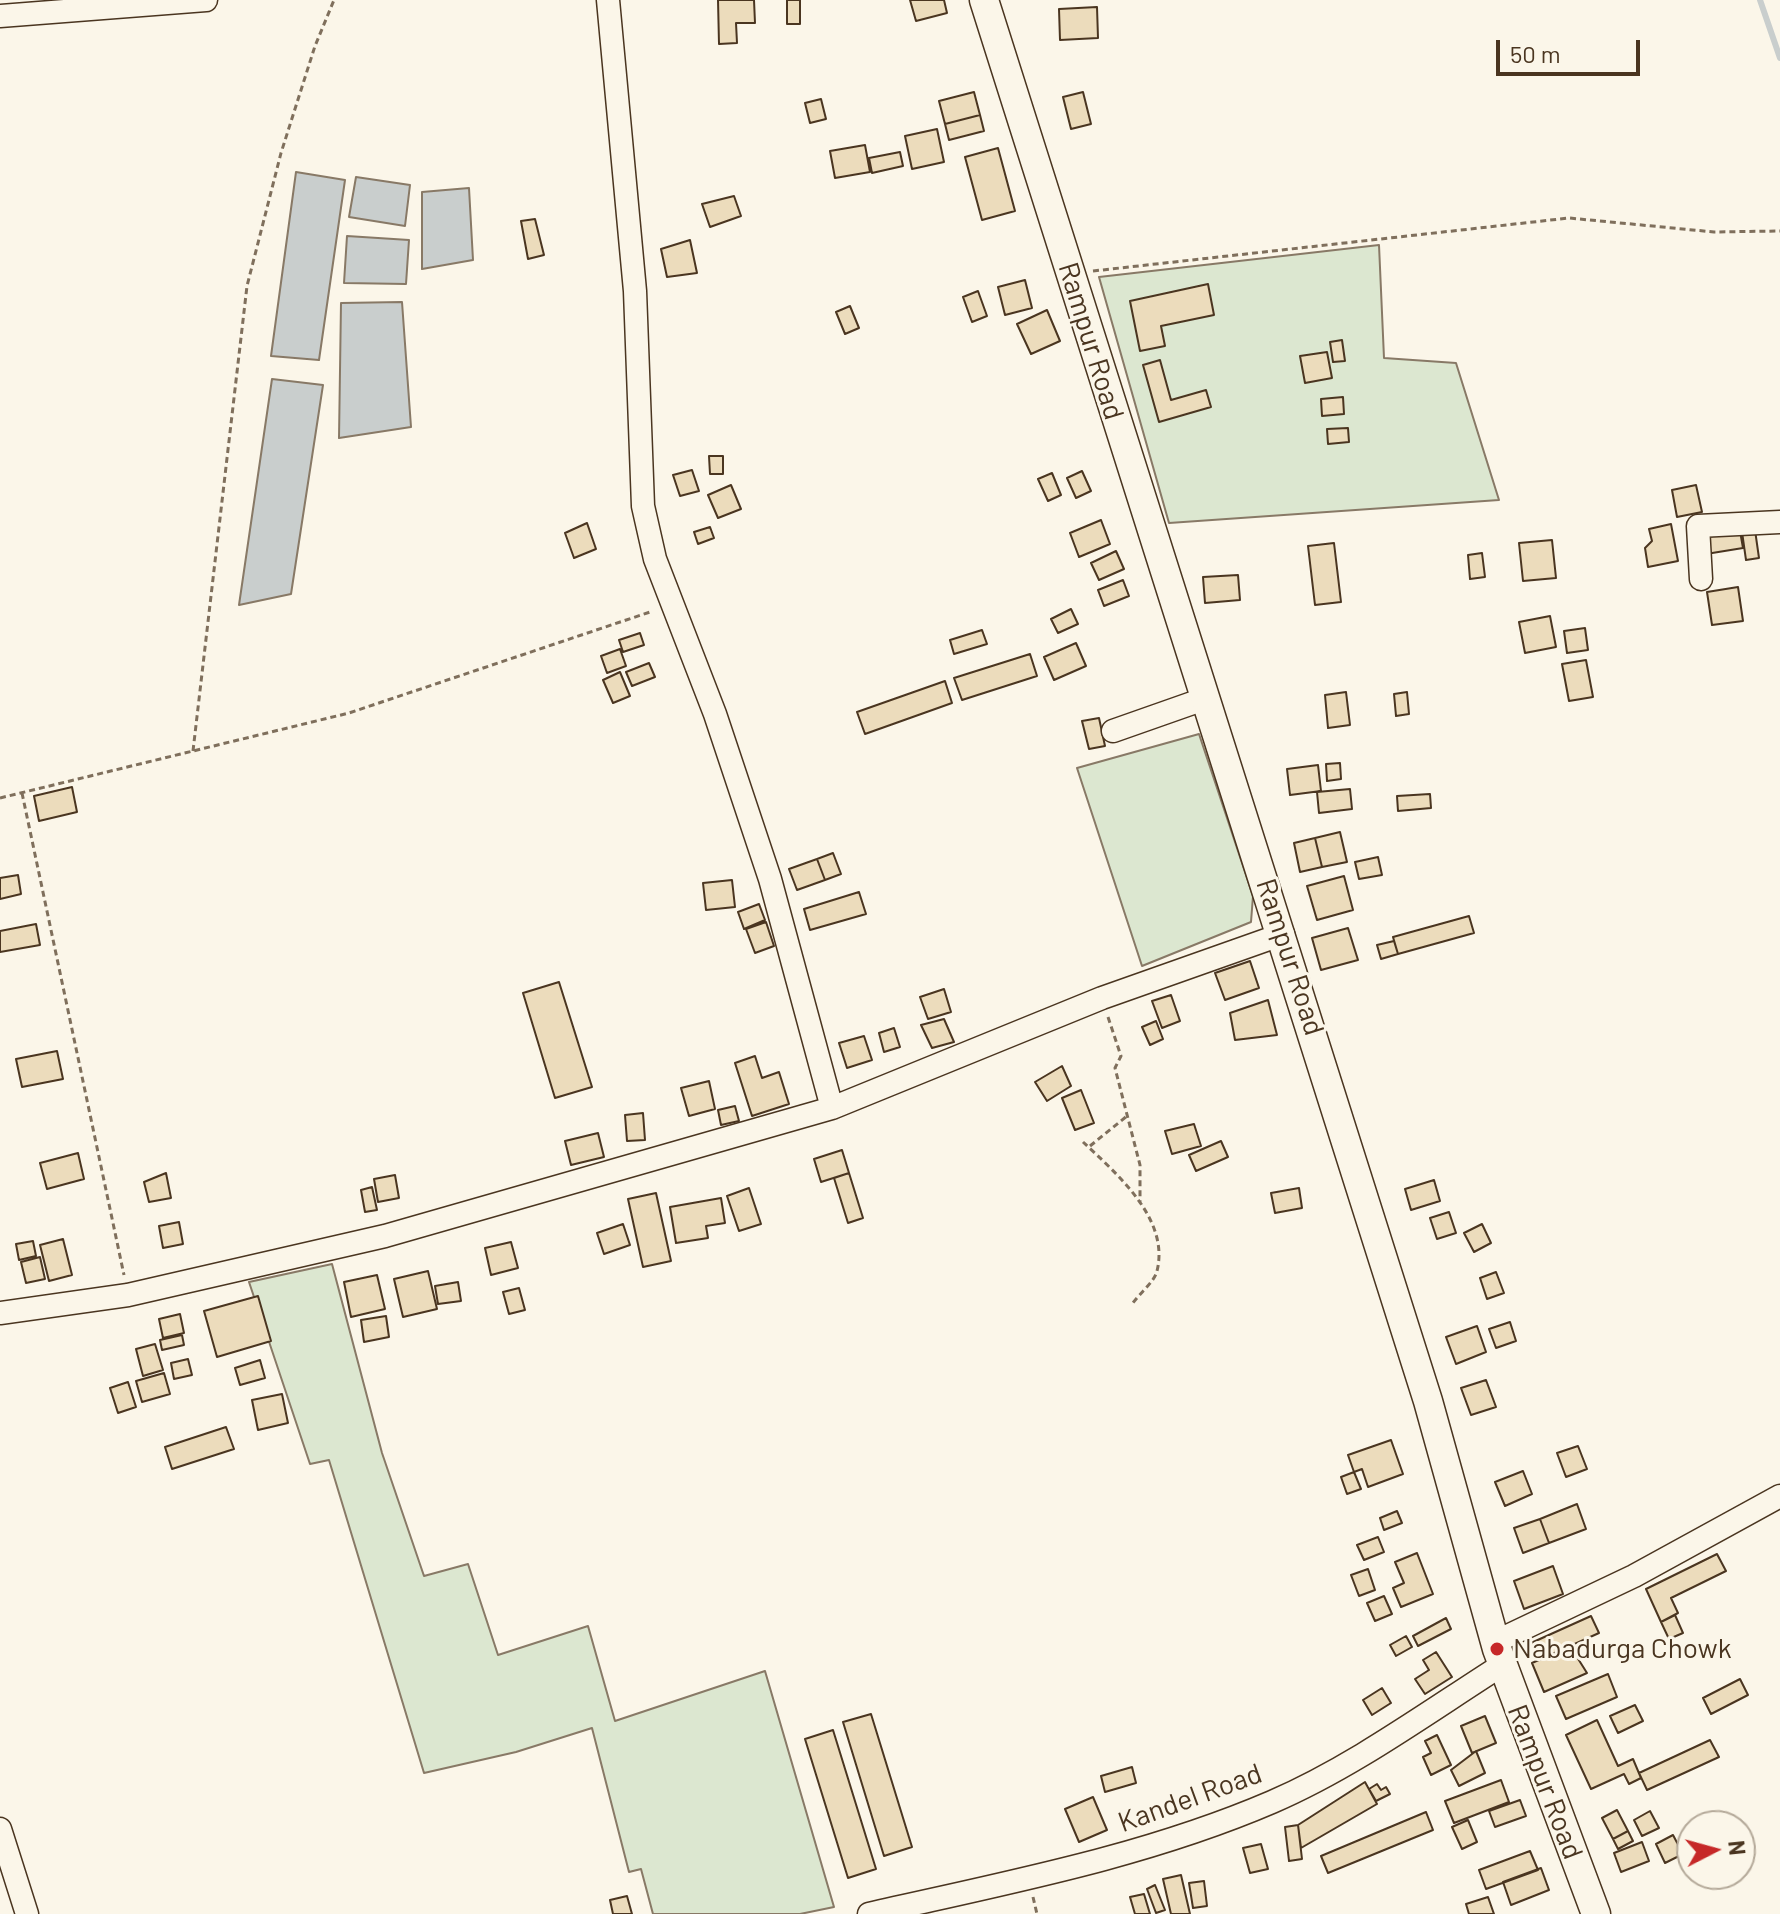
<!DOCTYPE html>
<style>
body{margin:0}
#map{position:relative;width:1780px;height:1914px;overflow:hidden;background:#fbf6e9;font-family:Barlow,sans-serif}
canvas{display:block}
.north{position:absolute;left:1676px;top:1810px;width:80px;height:80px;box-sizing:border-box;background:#fbf6e9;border:2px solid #b4a999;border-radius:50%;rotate:84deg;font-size:22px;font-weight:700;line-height:32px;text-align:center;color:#4a3520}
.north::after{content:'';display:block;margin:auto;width:28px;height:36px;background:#c62828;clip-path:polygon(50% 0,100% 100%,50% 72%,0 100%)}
.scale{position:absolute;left:1496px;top:40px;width:144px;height:36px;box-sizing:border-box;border:4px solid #4a3520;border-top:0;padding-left:10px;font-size:24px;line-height:28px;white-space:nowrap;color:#4a3520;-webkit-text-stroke:6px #fbf6e9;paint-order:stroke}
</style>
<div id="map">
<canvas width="1780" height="1914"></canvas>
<div class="north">N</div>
<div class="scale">50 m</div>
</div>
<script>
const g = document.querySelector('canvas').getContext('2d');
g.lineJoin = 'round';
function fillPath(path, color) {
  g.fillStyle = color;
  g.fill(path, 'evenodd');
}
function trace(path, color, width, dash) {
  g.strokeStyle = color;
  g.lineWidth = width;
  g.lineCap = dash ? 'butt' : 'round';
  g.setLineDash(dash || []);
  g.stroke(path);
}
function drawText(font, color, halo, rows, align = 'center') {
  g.font = font + ' Barlow,sans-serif';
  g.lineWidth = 6;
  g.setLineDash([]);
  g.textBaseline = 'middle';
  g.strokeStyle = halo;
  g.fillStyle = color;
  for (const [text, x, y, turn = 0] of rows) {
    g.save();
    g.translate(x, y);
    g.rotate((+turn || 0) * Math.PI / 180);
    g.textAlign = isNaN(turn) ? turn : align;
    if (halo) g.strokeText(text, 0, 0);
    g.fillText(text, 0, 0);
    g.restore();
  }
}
const green = new Path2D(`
 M1379,245L1384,358L1456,363L1499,500L1169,523L1099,277Z
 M1199,734L1253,896L1251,922L1142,966L1077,768Z
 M332,1264L382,1453L424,1576L468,1564L498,1655L588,1626L615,1721L765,1671L834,1907L800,1914H653L641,1869L629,1872L592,1728L516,1752L424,1773L329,1460L310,1464L249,1282Z`);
fillPath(green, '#dce7d0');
trace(green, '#887966', 2);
const water = new Path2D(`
 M296,172L345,180L319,360L271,356Z
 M356,177L410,185L405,226L349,217Z
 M469,188L473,260L422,269V192Z
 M347,236L409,240L406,284L344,283Z
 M402,302L411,427L339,438L341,303Z
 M272,379L323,385L291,594L239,605Z`);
fillPath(water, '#c9cecd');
trace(water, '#887966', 2);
trace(new Path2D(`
 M1760,0L1780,58`), '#c9cecd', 6);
const building = new Path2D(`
 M718,0H754L755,23H736L737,43L719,44Z
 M787,0H800V24H787Z
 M910,0H944L947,13L916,21Z
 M1097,7L1098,38L1060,40L1059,9Z
 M974,92L980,115L945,124L939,101Z
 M1083,92L1091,124L1071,129L1063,97Z
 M821,99L826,119L810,123L805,103Z
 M980,115L984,131L949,140L945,124Z
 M937,129L944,162L912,169L905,136Z
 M865,145L870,172L835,178L830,151Z
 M998,148L1015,211L982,220L965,157Z
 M900,152L903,166L872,173L869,158Z
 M734,196L741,216L710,227L702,204Z
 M535,219L544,255L528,259L521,221Z
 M690,240L697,273L667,277L661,249Z
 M1025,280L1032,308L1005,315L998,287Z
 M1208,284L1214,315L1161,326L1165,346L1140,351L1130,301Z
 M978,291L987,316L972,322L963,297Z
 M850,306L859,328L845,334L836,312Z
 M1047,310L1060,341L1031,354L1017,324Z
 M1342,340L1345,361L1333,362L1330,342Z
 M1327,352L1332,378L1305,383L1300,356Z
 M1160,360L1171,400L1206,390L1211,407L1159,422L1143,365Z
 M1343,397L1344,414L1322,416L1321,399Z
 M1348,428L1349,442L1328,444L1327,429Z
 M709,456H723V474H710Z
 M692,470L699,491L680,496L673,475Z
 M1082,471L1091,491L1076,498L1067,478Z
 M1052,473L1061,495L1048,501L1038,479Z
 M731,485L741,509L718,518L708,495Z
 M1696,485L1702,512L1677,517L1672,490Z
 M1101,520L1110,544L1079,557L1070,533Z
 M587,523L596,549L574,558L565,533Z
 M1671,524L1678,561L1648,567L1645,548L1652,541L1649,529Z
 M710,527L714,538L698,544L694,532Z
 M1755,530L1759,558L1746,560L1742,532Z
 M1740,531L1743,548L1706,554L1703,536Z
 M1552,540L1556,578L1523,581L1519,543Z
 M1334,543L1341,602L1315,605L1308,546Z
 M1116,551L1124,569L1099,580L1091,563Z
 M1482,553L1485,577L1470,579L1468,555Z
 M1238,575L1240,600L1205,603L1203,577Z
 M1123,580L1129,596L1104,606L1098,590Z
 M1738,587L1743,621L1712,625L1707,592Z
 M1071,609L1078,624L1058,633L1051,619Z
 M1550,616L1556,647L1525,653L1519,622Z
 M1585,628L1588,650L1567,653L1564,631Z
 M982,630L987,644L954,654L950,640Z
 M640,633L644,645L623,652L619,640Z
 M1076,643L1086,666L1054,680L1044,657Z
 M620,649L626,666L607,673L601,656Z
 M1030,654L1037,676L962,700L954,678Z
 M1586,660L1593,697L1569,701L1562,664Z
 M649,663L655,677L632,686L626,672Z
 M620,672L630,696L613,703L603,680Z
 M945,681L952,703L865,734L857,712Z
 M1346,692L1350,725L1328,728L1325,695Z
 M1407,692L1409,714L1396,716L1394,694Z
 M1099,718L1105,746L1089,749L1082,721Z
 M1340,763L1341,779L1327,781L1326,764Z
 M1318,765L1321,791L1290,795L1287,769Z
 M72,787L77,812L39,821L34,796Z
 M1350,789L1352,809L1319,813L1317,792Z
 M1430,794L1431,808L1398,811L1397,796Z
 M1340,832L1347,862L1322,867L1315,838Z
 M1315,838L1322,867L1300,872L1294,843Z
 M833,853L841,874L825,880L817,859Z
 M1378,857L1382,875L1359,879L1355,862Z
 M817,859L825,880L797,890L789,869Z
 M18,875L21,894L0,899V878Z
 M1344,876L1353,910L1317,920L1307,886Z
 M732,880L735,907L706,910L703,883Z
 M859,892L866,914L810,930L804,909Z
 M759,904L765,920L744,929L738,912Z
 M1469,916L1474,933L1398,954L1393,937Z
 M766,922L774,946L755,953L746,929Z
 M36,924L40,945L0,952V931Z
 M1348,928L1358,960L1321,970L1312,938Z
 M1394,941L1398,954L1381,959L1377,945Z
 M1250,961L1259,988L1225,1000L1215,973Z
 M559,982L592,1087L555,1098L523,993Z
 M944,989L951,1012L928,1019L920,997Z
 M1171,995L1180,1021L1162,1028L1152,1001Z
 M1268,1000L1277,1035L1235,1040L1230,1013Z
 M944,1019L954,1042L932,1048L921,1025Z
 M1156,1021L1163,1039L1150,1045L1142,1027Z
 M894,1028L900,1047L884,1052L879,1033Z
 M864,1036L872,1060L847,1068L839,1043Z
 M57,1051L63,1079L22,1087L16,1059Z
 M755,1056L762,1078L779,1072L789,1104L752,1116L735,1063Z
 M1062,1066L1071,1086L1047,1101L1035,1082Z
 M709,1081L715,1109L689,1116L681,1088Z
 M1081,1090L1094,1123L1075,1130L1062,1098Z
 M735,1106L739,1121L721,1125L718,1110Z
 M643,1113L645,1140L627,1141L625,1115Z
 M1194,1124L1201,1146L1172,1154L1165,1131Z
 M598,1133L604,1157L571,1165L565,1141Z
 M1221,1141L1228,1157L1196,1171L1189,1155Z
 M842,1150L849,1173L821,1182L814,1159Z
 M78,1153L84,1179L47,1189L40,1163Z
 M166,1173L171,1198L149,1202L144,1182Z
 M849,1173L863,1218L848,1223L834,1178Z
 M395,1175L399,1198L378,1202L374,1179Z
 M1434,1180L1440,1201L1411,1210L1405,1189Z
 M372,1187L377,1210L365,1212L361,1190Z
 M749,1188L761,1224L739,1231L727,1196Z
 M1299,1188L1302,1208L1275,1213L1271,1193Z
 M656,1193L671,1261L643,1267L628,1199Z
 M721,1198L725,1223L706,1226L708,1238L676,1243L670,1207Z
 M1449,1212L1456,1233L1437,1239L1430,1218Z
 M179,1222L183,1244L163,1248L159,1226Z
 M623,1224L630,1245L604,1254L597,1233Z
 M1482,1224L1491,1243L1474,1252L1464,1233Z
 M63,1239L72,1275L49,1281L40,1245Z
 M33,1241L36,1256L19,1260L16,1244Z
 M511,1242L518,1268L491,1275L485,1248Z
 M40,1257L45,1279L26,1283L21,1262Z
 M428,1271L437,1309L403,1317L394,1279Z
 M1496,1272L1504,1293L1487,1299L1480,1278Z
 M377,1275L385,1309L351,1317L344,1282Z
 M458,1282L461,1301L438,1304L435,1286Z
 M519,1288L525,1310L509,1314L503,1292Z
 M258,1296L271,1341L217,1357L204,1311Z
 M180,1314L184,1333L163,1338L159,1319Z
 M386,1316L389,1337L364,1342L361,1320Z
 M1510,1322L1516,1341L1496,1348L1489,1329Z
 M1477,1326L1486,1352L1456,1364L1446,1337Z
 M182,1335L184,1345L162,1350L160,1340Z
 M155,1344L163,1370L143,1376L136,1349Z
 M188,1359L192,1375L174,1379L171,1363Z
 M260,1360L265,1378L240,1385L235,1368Z
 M164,1373L170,1394L142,1402L136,1381Z
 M1486,1380L1496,1407L1471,1415L1461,1388Z
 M128,1382L136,1407L118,1413L110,1388Z
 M282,1394L288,1423L258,1430L252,1400Z
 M226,1427L234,1449L172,1469L165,1447Z
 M1391,1440L1403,1474L1368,1487L1362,1469L1354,1472L1348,1455Z
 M1578,1446L1587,1469L1566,1477L1557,1453Z
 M1523,1471L1532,1494L1505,1506L1495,1482Z
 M1354,1472L1361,1489L1347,1494L1341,1477Z
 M1577,1504L1586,1529L1549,1543L1540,1519Z
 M1397,1511L1402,1523L1384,1530L1380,1518Z
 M1540,1519L1549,1543L1523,1553L1514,1528Z
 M1378,1537L1384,1552L1364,1560L1357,1545Z
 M1417,1553L1433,1594L1401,1607L1393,1588L1404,1583L1395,1562Z
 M1717,1554L1726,1571L1671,1598L1678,1613L1661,1622L1646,1589Z
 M1553,1566L1563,1594L1524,1609L1514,1581Z
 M1368,1569L1375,1590L1359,1596L1351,1575Z
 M1384,1596L1392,1614L1375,1621L1367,1603Z
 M1675,1615L1683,1633L1669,1639L1661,1622Z
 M1591,1616L1599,1633L1539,1660L1531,1643Z
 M1446,1618L1451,1629L1418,1646L1413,1636Z
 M1406,1636L1412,1647L1396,1656L1390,1645Z
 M1570,1646L1587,1673L1544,1692L1532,1663Z
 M1436,1652L1452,1677L1425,1694L1415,1679L1429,1670L1423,1660Z
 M1608,1674L1617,1697L1566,1719L1556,1696Z
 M1740,1679L1748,1695L1711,1714L1703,1698Z
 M1382,1688L1391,1703L1372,1715L1363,1700Z
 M1635,1705L1643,1721L1618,1733L1610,1716Z
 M871,1714L912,1847L884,1856L843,1722Z
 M1485,1716L1496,1743L1472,1753L1461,1726Z
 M1597,1720L1618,1766L1633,1759L1641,1778L1629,1784L1624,1774L1591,1789L1566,1735Z
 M833,1730L876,1869L848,1878L805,1739Z
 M1437,1735L1451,1765L1431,1775L1423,1757L1431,1753L1425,1741Z
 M1710,1740L1719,1757L1647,1790L1639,1773Z
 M1476,1751L1485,1773L1459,1786L1451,1770Z
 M1132,1767L1136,1783L1105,1792L1101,1776Z
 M1501,1780L1509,1802L1454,1823L1445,1801Z
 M1365,1782L1377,1804L1301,1848L1298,1825Z
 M1377,1784L1381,1790L1386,1787L1390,1794L1376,1801L1369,1789Z
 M1093,1797L1107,1830L1079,1842L1065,1809Z
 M1520,1800L1526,1816L1495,1827L1489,1811Z
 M1617,1810L1628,1831L1613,1839L1602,1818Z
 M1650,1811L1659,1828L1642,1836L1634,1820Z
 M1426,1812L1433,1830L1328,1873L1321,1856Z
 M1468,1820L1477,1842L1462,1849L1452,1827Z
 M1298,1825L1302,1859L1289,1861L1285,1827Z
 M1628,1831L1633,1841L1618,1849L1613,1839Z
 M1673,1835L1683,1854L1665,1863L1656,1844Z
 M1642,1842L1649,1861L1621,1872L1614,1853Z
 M1261,1844L1268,1869L1250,1873L1243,1848Z
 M1530,1851L1538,1870L1486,1889L1479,1870Z
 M1541,1868L1549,1890L1511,1905L1503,1882Z
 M1181,1875L1190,1914H1171L1163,1879Z
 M1204,1881L1207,1906L1193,1908L1189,1883Z
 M1155,1885L1165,1910L1156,1913L1147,1889Z
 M1144,1894L1150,1914H1135L1130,1897Z
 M627,1896L632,1914H613L610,1900Z
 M1488,1897L1494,1914H1469L1466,1904Z`);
fillPath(building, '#ecdcbc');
trace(building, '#4a3520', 2);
const minor = new Path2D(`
 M608,0L635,291L643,506L655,559L715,714L770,879L832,1108
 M0,16L206,0
 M1701,579L1698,526L1780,522
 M1113,731L1204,699
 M0,1313L128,1295L385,1236L832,1108L1102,998L1283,934
 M1495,1642L1634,1576L1780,1496
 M0,1829L27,1914
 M869,1914C1005,1883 1144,1857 1272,1802C1353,1767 1428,1712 1502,1665`);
const major = new Path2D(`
 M984,0L1428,1401L1497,1649L1596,1914`);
trace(minor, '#4a3520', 25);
trace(major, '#4a3520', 31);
trace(new Path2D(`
 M1093,271L1569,218L1714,232L1780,231
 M193,751L247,286L281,153L315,46L334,0
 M22,793L124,1275
 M0,798L349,713L653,611
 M1108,1017L1121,1056L1115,1068L1140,1165V1203
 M1083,1142C1117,1174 1170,1219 1157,1271C1154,1283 1138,1294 1131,1306
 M1090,1146L1127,1116
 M1033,1897L1037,1914`), '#7f6f5c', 3, [6, 4]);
trace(minor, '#fbf6e9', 22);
trace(major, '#fbf6e9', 28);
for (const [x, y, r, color] of [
 [1497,1649,8,"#c62828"]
]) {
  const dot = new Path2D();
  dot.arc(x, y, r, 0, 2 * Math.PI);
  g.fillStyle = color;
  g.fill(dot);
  trace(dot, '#fbf6e9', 3);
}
drawText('28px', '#4a3520', '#fbf6e9', [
 ["Rampur Road",1091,341,73],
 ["Rampur Road",1290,957,72],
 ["Rampur Road",1545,1782,69],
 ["Kandel Road",1190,1798,-20]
]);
drawText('28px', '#4a3520', '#fbf6e9', [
 ["Nabadurga Chowk",1513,1649]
], 'left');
</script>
